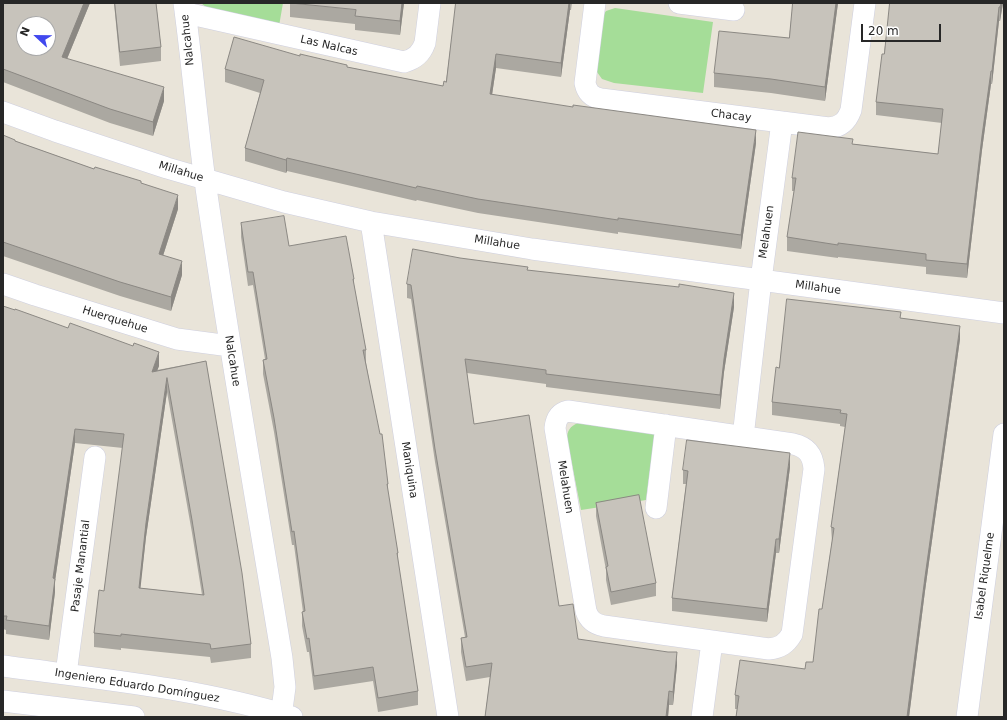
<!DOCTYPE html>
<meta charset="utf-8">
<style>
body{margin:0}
#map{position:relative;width:1007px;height:720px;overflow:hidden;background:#e9e4d9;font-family:"DejaVu Sans",sans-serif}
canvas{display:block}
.frame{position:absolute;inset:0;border:4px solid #272727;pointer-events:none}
.north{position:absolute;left:16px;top:16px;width:40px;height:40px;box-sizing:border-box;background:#fff;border:1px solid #a9a9a9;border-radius:50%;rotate:292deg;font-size:11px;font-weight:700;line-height:16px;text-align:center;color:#272727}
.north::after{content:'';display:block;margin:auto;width:14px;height:18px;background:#4148ee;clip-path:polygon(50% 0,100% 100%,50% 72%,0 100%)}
.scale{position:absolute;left:861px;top:24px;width:80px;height:18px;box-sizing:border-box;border:2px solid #272727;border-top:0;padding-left:5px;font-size:12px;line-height:14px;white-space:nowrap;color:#272727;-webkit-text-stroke:3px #fff;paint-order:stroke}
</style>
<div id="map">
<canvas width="1007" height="720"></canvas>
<div class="frame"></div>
<div class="north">N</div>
<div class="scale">20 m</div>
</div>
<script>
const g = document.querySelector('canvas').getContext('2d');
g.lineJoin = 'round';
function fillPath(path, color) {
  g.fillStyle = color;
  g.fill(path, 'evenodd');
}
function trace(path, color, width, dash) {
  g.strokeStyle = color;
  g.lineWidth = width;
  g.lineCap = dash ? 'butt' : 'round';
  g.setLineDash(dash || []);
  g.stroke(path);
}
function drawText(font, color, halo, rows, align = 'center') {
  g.font = font + ' "DejaVu Sans",sans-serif';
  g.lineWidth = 4;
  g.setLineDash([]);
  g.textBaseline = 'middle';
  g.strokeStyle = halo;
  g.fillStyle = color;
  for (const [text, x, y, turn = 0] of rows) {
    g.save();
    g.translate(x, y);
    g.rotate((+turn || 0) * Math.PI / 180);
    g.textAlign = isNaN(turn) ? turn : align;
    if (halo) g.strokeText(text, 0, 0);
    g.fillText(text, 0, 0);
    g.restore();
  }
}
fillPath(new Path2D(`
 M201,3H283L279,26L207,8Z
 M615,8L713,22L703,93L614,83L602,79L597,72V67L604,14L606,11Z
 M578,423L655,434L646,500L581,510L567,439C567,431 570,426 578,423Z`), '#a5dd98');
const street = new Path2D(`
 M184,3C192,62 197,122 205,181C228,341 256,499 282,658L285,687L281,717
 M595,3L585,83C587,93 592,97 601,99L829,128C841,127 847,121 851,110L865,3
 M679,3L734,10
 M186,13L404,62C415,59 421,54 425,43L430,3
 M3,112L55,131L167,168L284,202L371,222L532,249L1004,313
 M371,222L448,717
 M3,284L35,295L177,339L230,346
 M568,411L793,444C807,447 813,455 814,469L792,634C786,644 780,648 769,649L604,626C594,624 589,620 586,611L555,428C556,419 559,413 568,411Z
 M743,437L761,280L782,122
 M656,508L666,425
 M3,666C100,679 198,688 292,717
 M66,674L95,457
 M3,701L134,717
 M702,717L712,642
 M967,717L1004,434`);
trace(street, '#cecfdf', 22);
trace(street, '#fff', 21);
fillPath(new Path2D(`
 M3,3H90L67,59L164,101L153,136L110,123L3,82Z
 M114,3H156L161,47V61L120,66Z
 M290,3H404L400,35L355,30V24L290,17Z
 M456,3H572L571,10H570L561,77L496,68L492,95L756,143L741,249L618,232V234L478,213L417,200L416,201L287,171L286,173L245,161V148L260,93L225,82V69L300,56L347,67L443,86L446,82Z
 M793,3H838L825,101L771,93L714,87V73L789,38Z
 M890,3H1003L1000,21H999L992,84H991L982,150L967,278L926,274V267L838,257V258L787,251V237L794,191H792V178L853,144L938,154L942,123L876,115V102L884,54Z
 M3,135L15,141L94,169L141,183L178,209L163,256L182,275L171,311L120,296L3,256Z
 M241,223L354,279V285L366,350V363L388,484V494L398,553V563L418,691V705L378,712L373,681L314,690L309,652H307L302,626V612H303L294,545H292L274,432L263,374V360L265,359L253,285L248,286L241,237Z
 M528,270L734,307L724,372L720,409L546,387V384L467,373L474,424L559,606L578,639L677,665L673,705H669L668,717H485L490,677L466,681L461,652V638L465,637L435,462L411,299L407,298V284Z
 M3,306L159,366L157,370L206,361L251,644V658L211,663L210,657L121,648V650L94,647V633L104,591L123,448L75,443L55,581V592L49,640L6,634V630L3,629ZM167,392L192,533L202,595L140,588L146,537Z
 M901,318L960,339L925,591L909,717H736L737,709H735V695L805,669L813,662L822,609L832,541L831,527L845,427L840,426V424L772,415V402L779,368Z
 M790,467L779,553H776L767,622L672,611V598L686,484H683V470Z
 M596,503L656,583V596L611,605L606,580V570L596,516Z`), '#aba8a1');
fillPath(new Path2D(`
 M84,3H90L62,71V57Z
 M402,3H404L400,35V21Z
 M569,3H570V10L561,77V63Z
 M836,3H838L825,101V87Z
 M1001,3H1003L1000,21V7Z
 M999,7V21L992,84V71Z
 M496,54V68L490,108V94Z
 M991,71V84L982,150L967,278V264L982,136Z
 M164,87V101L153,136V122Z
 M756,130V143L741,249V235Z
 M287,158V171L286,173V160Z
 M178,195V209L159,268V254Z
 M182,261V275L171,311V297Z
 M734,293V307L724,372L720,409V395L724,359Z
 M960,326V339L925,591L909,717H907L925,577Z
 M159,352V366L152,385V372Z
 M167,378V392L146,537L139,602V588L146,523Z
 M75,429V443L55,581V592L49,640V626L53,578Z
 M790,453V467L779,553V539Z
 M776,539V553L767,622V609Z
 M677,652V665L673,705V692Z
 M669,691V705L668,717H666Z`), '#8b8883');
const building = new Path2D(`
 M3,3H84L62,57L164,87L153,122L110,109L3,69ZM24,24H48V48H24Z
 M115,3H156L161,47L120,52Z
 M291,3H402L400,21L355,16L356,10Z
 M456,3H569L561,63L496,54L490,94L573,107V105L756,130L741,235L618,218V220L478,199L417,186L416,188L287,158L286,160L245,148L264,80L225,69L234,37L300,56V54L347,65V67L443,86L444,81L446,82Z
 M793,3H836L825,87L771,79L714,73L719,31L789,38Z
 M890,3H1001L1000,7H999L992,71H991L982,136L967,264L926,260V254L838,243V245L787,237L796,178H792L798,132L853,139L852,144L938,154L943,109L876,102L882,54H884Z
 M3,135L15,140V141L94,169L95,167L141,181V183L178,195L159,254L182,261L171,297L120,282L3,242Z
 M284,216L289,246L346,236L354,279H353L366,350H363L380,434H382L388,484H387L398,553H397L418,691L378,698L373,667L314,676L309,638L307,639L302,612L305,611L294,531L292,532L274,418L263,360L267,359L253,272H248L241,223Z
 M413,249L460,258L528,267L527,270L679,287V284L734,293L724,359L720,395L546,374V370L465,359L474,424L529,415L559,606L573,604L578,639L668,652H677L673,692L669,691L666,717H485L492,663L466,667L461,638L467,637L435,449L411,285L407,284Z
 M787,299L901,312L900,318L960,326L925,577L907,717H736L739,696L735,695L740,660L805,669L806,662H813L819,609H822L834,528L831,527L847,414L840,413L841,410L772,402L776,367L779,368Z
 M3,306L15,310V309L68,328L70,323L133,346L134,343L159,352L152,372L206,361L242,573L251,644L211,649L210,644L121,634V636L94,633L99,590L104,591L124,434L75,429L53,578L55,579L49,626L6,620L7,616H3ZM167,378L192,520L204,595L139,588L146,523Z
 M687,440L790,453L779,539H776L767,609L672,598L688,471L683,470Z
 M639,495L656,583L611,592L606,567L608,566L596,503Z`);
fillPath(building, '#c7c3bb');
trace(building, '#8b8883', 1);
drawText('11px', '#272727', '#fff', [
 ["Nalcahue",188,40,-96],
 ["Las Nalcas",329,46,13],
 ["Chacay",731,116,7],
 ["Millahue",181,172,17],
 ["Melahuen",767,232,-82],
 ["Millahue",497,243,9],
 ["Millahue",818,288,8],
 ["Huerquehue",115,320,17],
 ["Nalcahue",232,361,81],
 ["Maniquina",409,470,81],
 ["Melahuen",565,487,81],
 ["Pasaje Manantial",81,566,-83],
 ["Isabel Riquelme",985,576,-82],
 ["Ingeniero Eduardo Domínguez",137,686,9]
]);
</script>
